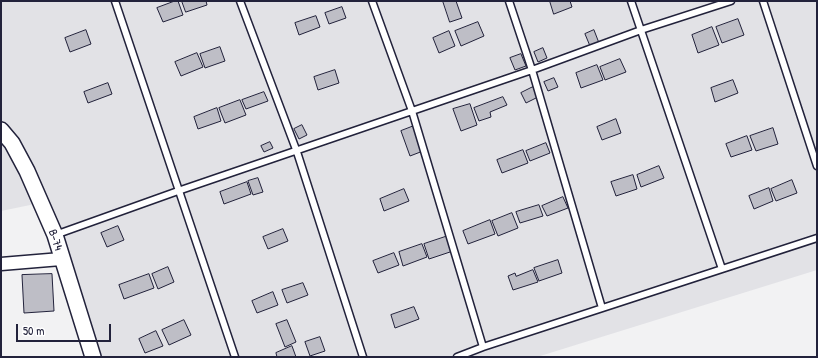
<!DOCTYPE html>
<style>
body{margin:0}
#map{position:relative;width:818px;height:358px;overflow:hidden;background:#f2f2f3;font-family:"Patrick Hand",sans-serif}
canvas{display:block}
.frame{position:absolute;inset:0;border:2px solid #22223b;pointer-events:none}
.scale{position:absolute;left:16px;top:324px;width:95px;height:18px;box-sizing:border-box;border:2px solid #22223b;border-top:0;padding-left:5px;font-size:12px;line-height:14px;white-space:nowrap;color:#22223b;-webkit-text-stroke:3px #fff;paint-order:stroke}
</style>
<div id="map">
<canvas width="818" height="358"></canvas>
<div class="frame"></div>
<div class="scale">50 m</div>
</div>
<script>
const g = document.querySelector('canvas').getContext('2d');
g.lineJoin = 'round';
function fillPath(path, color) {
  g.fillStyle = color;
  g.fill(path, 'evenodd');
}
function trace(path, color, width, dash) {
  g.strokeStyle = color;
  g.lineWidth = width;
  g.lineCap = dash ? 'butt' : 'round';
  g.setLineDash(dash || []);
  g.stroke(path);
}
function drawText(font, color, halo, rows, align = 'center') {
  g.font = font + ' "Patrick Hand",sans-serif';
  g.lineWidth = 4;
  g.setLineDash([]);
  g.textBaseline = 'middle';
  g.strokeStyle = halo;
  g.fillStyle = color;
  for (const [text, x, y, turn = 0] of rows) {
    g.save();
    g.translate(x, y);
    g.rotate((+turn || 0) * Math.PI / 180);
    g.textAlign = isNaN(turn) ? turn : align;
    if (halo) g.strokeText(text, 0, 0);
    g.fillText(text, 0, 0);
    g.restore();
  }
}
fillPath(new Path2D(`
 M1,1H817V270L537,357H93L40,203L1,211Z`), '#e2e2e6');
const building = new Path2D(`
 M175,1H178L183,15L163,22L157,8Z
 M182,1H206L207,5L186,12Z
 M443,1H456L462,18L450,22Z
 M550,1H570L572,7L554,14Z
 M342,7L346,18L329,24L325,13Z
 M316,16L320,27L299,35L295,23Z
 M738,19L744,35L722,43L716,27Z
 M478,22L484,36L461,46L455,31Z
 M712,27L719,45L698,53L692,35Z
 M86,30L91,44L70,52L65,38Z
 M594,30L599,43L590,46L585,34Z
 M449,31L455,46L439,53L433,38Z
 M220,47L225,61L205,68L200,54Z
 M543,48L547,58L538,62L534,52Z
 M197,53L203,67L181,76L175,62Z
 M521,54L526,66L515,70L510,58Z
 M620,59L626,72L605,80L600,67Z
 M597,65L603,80L581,88L576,73Z
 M335,70L339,83L318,90L314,77Z
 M554,78L558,87L548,91L544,82Z
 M733,80L738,93L715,102L711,88Z
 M108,83L112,94L88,103L84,92Z
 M533,87L538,97L526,103L521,93Z
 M264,92L268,101L246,109L242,100Z
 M503,97L507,105L490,112L491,117L479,121L474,108Z
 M240,100L246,115L225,123L219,108Z
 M470,104L477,125L461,131L453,109Z
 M217,108L221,121L198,129L194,117Z
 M616,119L621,133L602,140L597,127Z
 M302,125L307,135L299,139L294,129Z
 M414,126L423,151L410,156L401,131Z
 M773,128L778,144L756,151L750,136Z
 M747,136L752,150L731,157L726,144Z
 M270,142L273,148L264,152L261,146Z
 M546,143L550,153L530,161L526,151Z
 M523,150L528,163L502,173L497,160Z
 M659,166L664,178L641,187L637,175Z
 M633,175L637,189L616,196L611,182Z
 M258,178L263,192L253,195L248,181Z
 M792,180L797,193L776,201L771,189Z
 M247,182L251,194L224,204L220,192Z
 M769,188L773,201L754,209L749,196Z
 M404,189L409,201L384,211L380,199Z
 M563,197L568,208L547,216L542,206Z
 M539,205L543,216L520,223L516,212Z
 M512,213L518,228L498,236L492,221Z
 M490,220L495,234L468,244L463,231Z
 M118,226L124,240L107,247L101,233Z
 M283,229L288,241L268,249L263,237Z
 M448,236L453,251L429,259L424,244Z
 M422,244L427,257L403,266L399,252Z
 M394,253L399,265L378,273L373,261Z
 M558,260L562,273L539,281L534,268Z
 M168,267L174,282L158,289L152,274Z
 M533,270L538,282L513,290L508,276L515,273L516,276Z
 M52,274L54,311L24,313L22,275Z
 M149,274L154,288L124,299L119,285Z
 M303,283L308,295L287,303L282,290Z
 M273,292L278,305L257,313L252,301Z
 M414,307L419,319L395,328L391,315Z
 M184,320L191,335L169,345L162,330Z
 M287,320L296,342L285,347L276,324Z
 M156,331L163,346L145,353L139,339Z
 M320,337L325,351L310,356L305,342Z
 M292,346L296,357H277L276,353Z`);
fillPath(building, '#bebec6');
trace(building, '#22223b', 1);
const service = new Path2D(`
 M115,1L235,357
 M240,1L297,152L363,357
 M372,1L412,111L483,347
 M509,1L532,70L602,308
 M631,1L722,269
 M763,1L817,166
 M55,235L178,191L532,70L641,30L731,1
 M457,357L483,347L817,238`);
const minor = new Path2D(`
 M1,264L61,259`);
const tertiary = new Path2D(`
 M1,130L12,143L27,171L55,235L93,357`);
trace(service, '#22223b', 9);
trace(minor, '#22223b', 15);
trace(tertiary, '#22223b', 18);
trace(service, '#fff', 6);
trace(minor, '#fff', 12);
trace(tertiary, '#fff', 15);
drawText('12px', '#22223b', '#fff', [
 ["B-74",55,240,71]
]);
</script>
